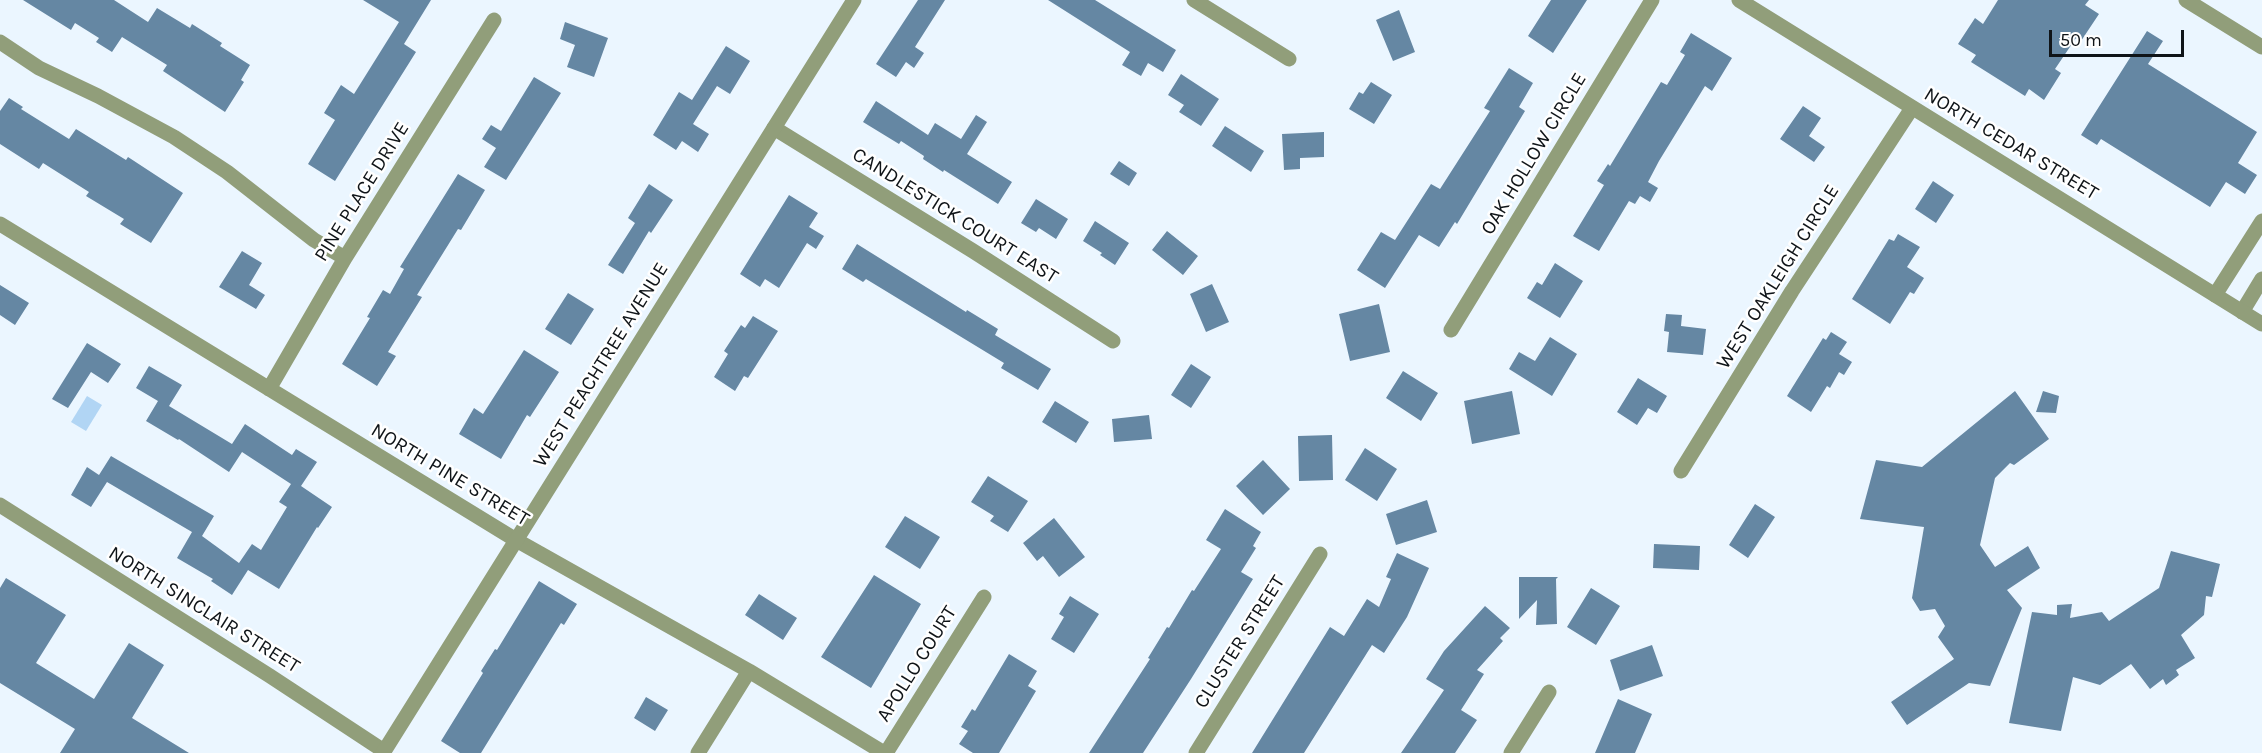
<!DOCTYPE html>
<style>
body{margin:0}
#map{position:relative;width:2262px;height:753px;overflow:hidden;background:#ebf6ff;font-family:Karla,sans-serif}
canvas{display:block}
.scale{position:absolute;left:2049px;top:30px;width:135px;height:27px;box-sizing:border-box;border:3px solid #0f1418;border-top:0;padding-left:8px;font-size:18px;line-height:21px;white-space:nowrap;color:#0f1418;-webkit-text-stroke:4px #fff;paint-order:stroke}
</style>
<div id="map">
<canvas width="2262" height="753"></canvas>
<div class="scale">50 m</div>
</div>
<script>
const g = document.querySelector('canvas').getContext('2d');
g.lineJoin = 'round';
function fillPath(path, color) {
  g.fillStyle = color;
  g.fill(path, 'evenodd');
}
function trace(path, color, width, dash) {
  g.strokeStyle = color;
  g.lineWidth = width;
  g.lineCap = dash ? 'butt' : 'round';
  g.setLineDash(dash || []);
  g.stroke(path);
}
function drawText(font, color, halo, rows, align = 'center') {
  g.font = font + ' Karla,sans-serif';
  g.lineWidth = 5;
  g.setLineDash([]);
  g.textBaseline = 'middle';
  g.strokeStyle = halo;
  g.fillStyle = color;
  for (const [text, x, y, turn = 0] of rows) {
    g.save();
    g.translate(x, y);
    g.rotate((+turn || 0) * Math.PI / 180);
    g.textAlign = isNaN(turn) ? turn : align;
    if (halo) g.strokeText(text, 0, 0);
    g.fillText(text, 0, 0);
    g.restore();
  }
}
fillPath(new Path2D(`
 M87,396L102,405L86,431L71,422Z`), '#b1d5f4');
fillPath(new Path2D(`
 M23,0H114L148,22L157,8L190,28L192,24L222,43L220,46L250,65L241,80L244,82L225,112L163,71L167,65L122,37L112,52L96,42L99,38L75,23L71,30Z
 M363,0H431L404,44L416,52L335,181L308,164L335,120L324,113L341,85L354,94L399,22Z
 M918,0H945L915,47L924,53L914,68L906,62L896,77L876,64Z
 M1048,0H1095L1176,50L1163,72L1148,63L1141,76L1122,65L1130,52Z
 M1551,0H1587L1553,53L1528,36Z
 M1998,0H2089L2085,5L2099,14L2081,41L2076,38L2055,69L2061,73L2044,100L2029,89L2025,96L1971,62L1976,55L1958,44L1975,18L1983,24Z
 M1399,10L1415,52L1393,61L1376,20Z
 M565,22L608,38L594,77L567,67L575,45L560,39Z
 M2147,31L2163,41L2148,64L2257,132L2238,163L2257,175L2245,194L2226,182L2210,207L2101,139L2097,145L2081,135Z
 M1691,33L1732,58L1712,91L1705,86L1659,161L1648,182L1658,188L1650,202L1640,196L1635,204L1629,201L1599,251L1573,236L1604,185L1597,181L1608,164L1610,166L1661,82L1667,85L1685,55L1680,52Z
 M726,46L750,61L730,94L717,86L693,124L709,134L698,152L682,141L676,150L653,135L679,92L692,100Z
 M1509,68L1533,83L1519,107L1525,111L1457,224L1455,222L1439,247L1419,235L1385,288L1357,270L1381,232L1395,240L1431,184L1440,189L1490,111L1484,108Z
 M1181,74L1219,99L1201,126L1179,112L1184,105L1168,95Z
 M534,77L561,93L506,180L484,167L496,148L482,139L491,125L501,131Z
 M1371,82L1392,95L1374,124L1349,109L1359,92L1363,94Z
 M9,98L23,107L21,109L69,139L76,129L126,160L128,157L183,193L151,243L120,224L124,219L86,196L89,192L43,163L39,169L0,144V111Z
 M876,101L928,135L935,123L961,139L976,115L987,122L967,154L1012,182L998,204L944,170L943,172L923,159L924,156L901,141L899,144L863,122Z
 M1803,106L1821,118L1809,136L1825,147L1814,162L1780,139Z
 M1225,126L1264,151L1251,172L1212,146Z
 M1324,132V157L1300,158V169L1284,170L1282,134Z
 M1119,161L1137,173L1129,186L1110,174Z
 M458,174L485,190L461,230L458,229L417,295L422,297L388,352L396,356L377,386L342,364L370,318L367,317L383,290L390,294L404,269L400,267Z
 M1933,181L1954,195L1936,223L1915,209Z
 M649,184L673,200L651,233L649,231L623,274L608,265L635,223L628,218Z
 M789,195L818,213L809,227L824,236L816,249L807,243L779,288L765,279L760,287L740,274Z
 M1036,199L1068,219L1056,239L1039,228L1036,232L1021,223Z
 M1095,221L1129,243L1115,265L1100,255L1102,253L1083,241Z
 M1167,231L1198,256L1183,275L1152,250Z
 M1898,234L1920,247L1907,267L1924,278L1914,294L1910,292L1890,324L1852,299L1889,239L1894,241Z
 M857,244L966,312L967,310L998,329L995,335L1051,369L1038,390L1001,368L1004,363L866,279L863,282L842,269Z
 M242,251L262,263L249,285L265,295L256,309L219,287Z
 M1555,263L1583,281L1560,318L1527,298L1537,282L1542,285Z
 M1212,284L1229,322L1206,332L1190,294Z
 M0,285L29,303L15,325L0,315Z
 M568,293L594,309L571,345L545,329Z
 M1379,304L1390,352L1350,361L1339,314Z
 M1666,314L1682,315L1681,326L1706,329L1703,355L1667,352L1669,332L1664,331Z
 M753,316L778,331L748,378L744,376L735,391L714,377L728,354L724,351L741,325L745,328Z
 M1831,332L1847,342L1839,354L1852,362L1844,375L1839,372L1830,388L1827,386L1811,412L1787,396L1823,338L1826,340Z
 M1550,337L1577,354L1552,396L1509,369L1519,352L1535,361Z
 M87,343L121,364L108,383L91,372L68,408L52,399Z
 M524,350L559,372L530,417L527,415L501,459L459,434L474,408L483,414Z
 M1191,364L1211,377L1191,408L1171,395Z
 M149,366L182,385L169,406L232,444L245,424L292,455L296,449L317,462L301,486L332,507L318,528L317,527L279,589L248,570L232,595L211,581L213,579L177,558L192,532L107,482L91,507L71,495L87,467L99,475L111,456L214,516L202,536L239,563L252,544L261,550L287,507L279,502L291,484L242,452L229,472L179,439L178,440L146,421L158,401L136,388Z
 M1403,371L1438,393L1421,421L1386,398Z
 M1638,378L1667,396L1657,413L1648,408L1637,425L1617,412Z
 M1512,391L1520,434L1472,444L1464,401Z
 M2015,391L2049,439L2014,465L2010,463L1995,478L1980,545L1995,567L2028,546L2040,568L2007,590L2022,608L1990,686L1969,683L1907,725L1891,702L1954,659L1938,637L1945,626L1935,609L1920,611L1912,598L1924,527L1860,519L1876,460L1922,467Z
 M2043,391L2059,396L2056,413L2036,412Z
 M1055,401L1089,422L1076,443L1042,422Z
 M1149,415L1152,439L1114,442L1112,419Z
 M1332,435L1333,480L1299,481L1298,436Z
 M1365,448L1397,469L1377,501L1345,480Z
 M1263,460L1290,489L1263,515L1236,486Z
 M988,476L1028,501L1008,532L990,521L994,516L971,502Z
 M1427,500L1437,532L1396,545L1386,514Z
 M1755,504L1775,517L1748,558L1729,545Z
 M1225,509L1261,532L1253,546L1256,548L1241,572L1253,579L1191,679L1143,753H1089L1150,659L1148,658L1167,627L1169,628L1192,590L1194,591L1221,549L1206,540Z
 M905,516L940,537L920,569L885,547Z
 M1054,518L1085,557L1059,577L1043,556L1037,561L1023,543Z
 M1654,544L1700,546L1699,570L1653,568Z
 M2171,551L2220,564L2212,597L2206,596L2204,615L2181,635L2195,658L2176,670L2179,675L2166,685L2163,679L2150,689L2131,664L2100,685L2073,677L2061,731L2009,723L2032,612L2057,615V605L2072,604L2070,618L2102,612L2109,621L2159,588Z
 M1397,553L1429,568L1407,617L1384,653L1372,645L1304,753H1252L1330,627L1344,636L1367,599L1379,607L1391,579L1386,577Z
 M874,575L921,604L871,688L821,657Z
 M1519,577H1558L1556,579L1557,624L1536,625L1537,600L1519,619Z
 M6,578L66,615L36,663L94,699L129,643L164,665L132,718L189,753H60L75,729L0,683V588Z
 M539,581L577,604L564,625L561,623L481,753H460L441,741L483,673L481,671L495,649L497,650Z
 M1591,588L1620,606L1596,645L1567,627Z
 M759,594L797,618L783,640L745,615Z
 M1070,596L1099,614L1074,653L1051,639L1064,617L1059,614Z
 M1485,606L1510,628L1500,638L1503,641L1477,670L1484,674L1461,710L1477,720L1455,753H1401L1444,690L1426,679L1444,651Z
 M1652,645L1663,676L1620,691L1610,660Z
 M1009,654L1037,671L1028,686L1036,691L999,753H973L959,744L968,731L961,727L972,709L975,711Z
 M646,697L668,710L655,731L634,718Z
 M1618,699L1652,714L1635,753H1595Z`), '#6587a3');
trace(new Path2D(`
 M1194,0L1289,59
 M2186,0L2262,47
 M0,42L39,68L98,96L174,137L227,172L314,240L345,258
 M774,128L973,251L1113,341
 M0,224L516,540L749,671L884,753
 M2215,295L2262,221
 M2242,312L2262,279
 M1451,330L1652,0
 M269,389L345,258L494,20
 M1681,471L1792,291L1912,108
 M0,505L270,676L384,751
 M698,753L749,671
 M886,753L984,597
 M1196,753L1320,554
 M1511,753L1549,692`), '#919e7a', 15);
trace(new Path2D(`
 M1739,0L2262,324
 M383,753L854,0`), '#919e7a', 15);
drawText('20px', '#0f1418', '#fff', [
 ["NORTH CEDAR STREET",2011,144,31],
 ["OAK HOLLOW CIRCLE",1534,154,-59],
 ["PINE PLACE DRIVE",362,192,-58],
 ["CANDLESTICK COURT EAST",955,216,32],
 ["WEST OAKLEIGH CIRCLE",1778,277,-58],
 ["WEST PEACHTREE AVENUE",601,365,-58],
 ["NORTH PINE STREET",450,475,31],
 ["NORTH SINCLAIR STREET",204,610,32],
 ["CLUSTER STREET",1240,642,-58],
 ["APOLLO COURT",917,664,-58]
]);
</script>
